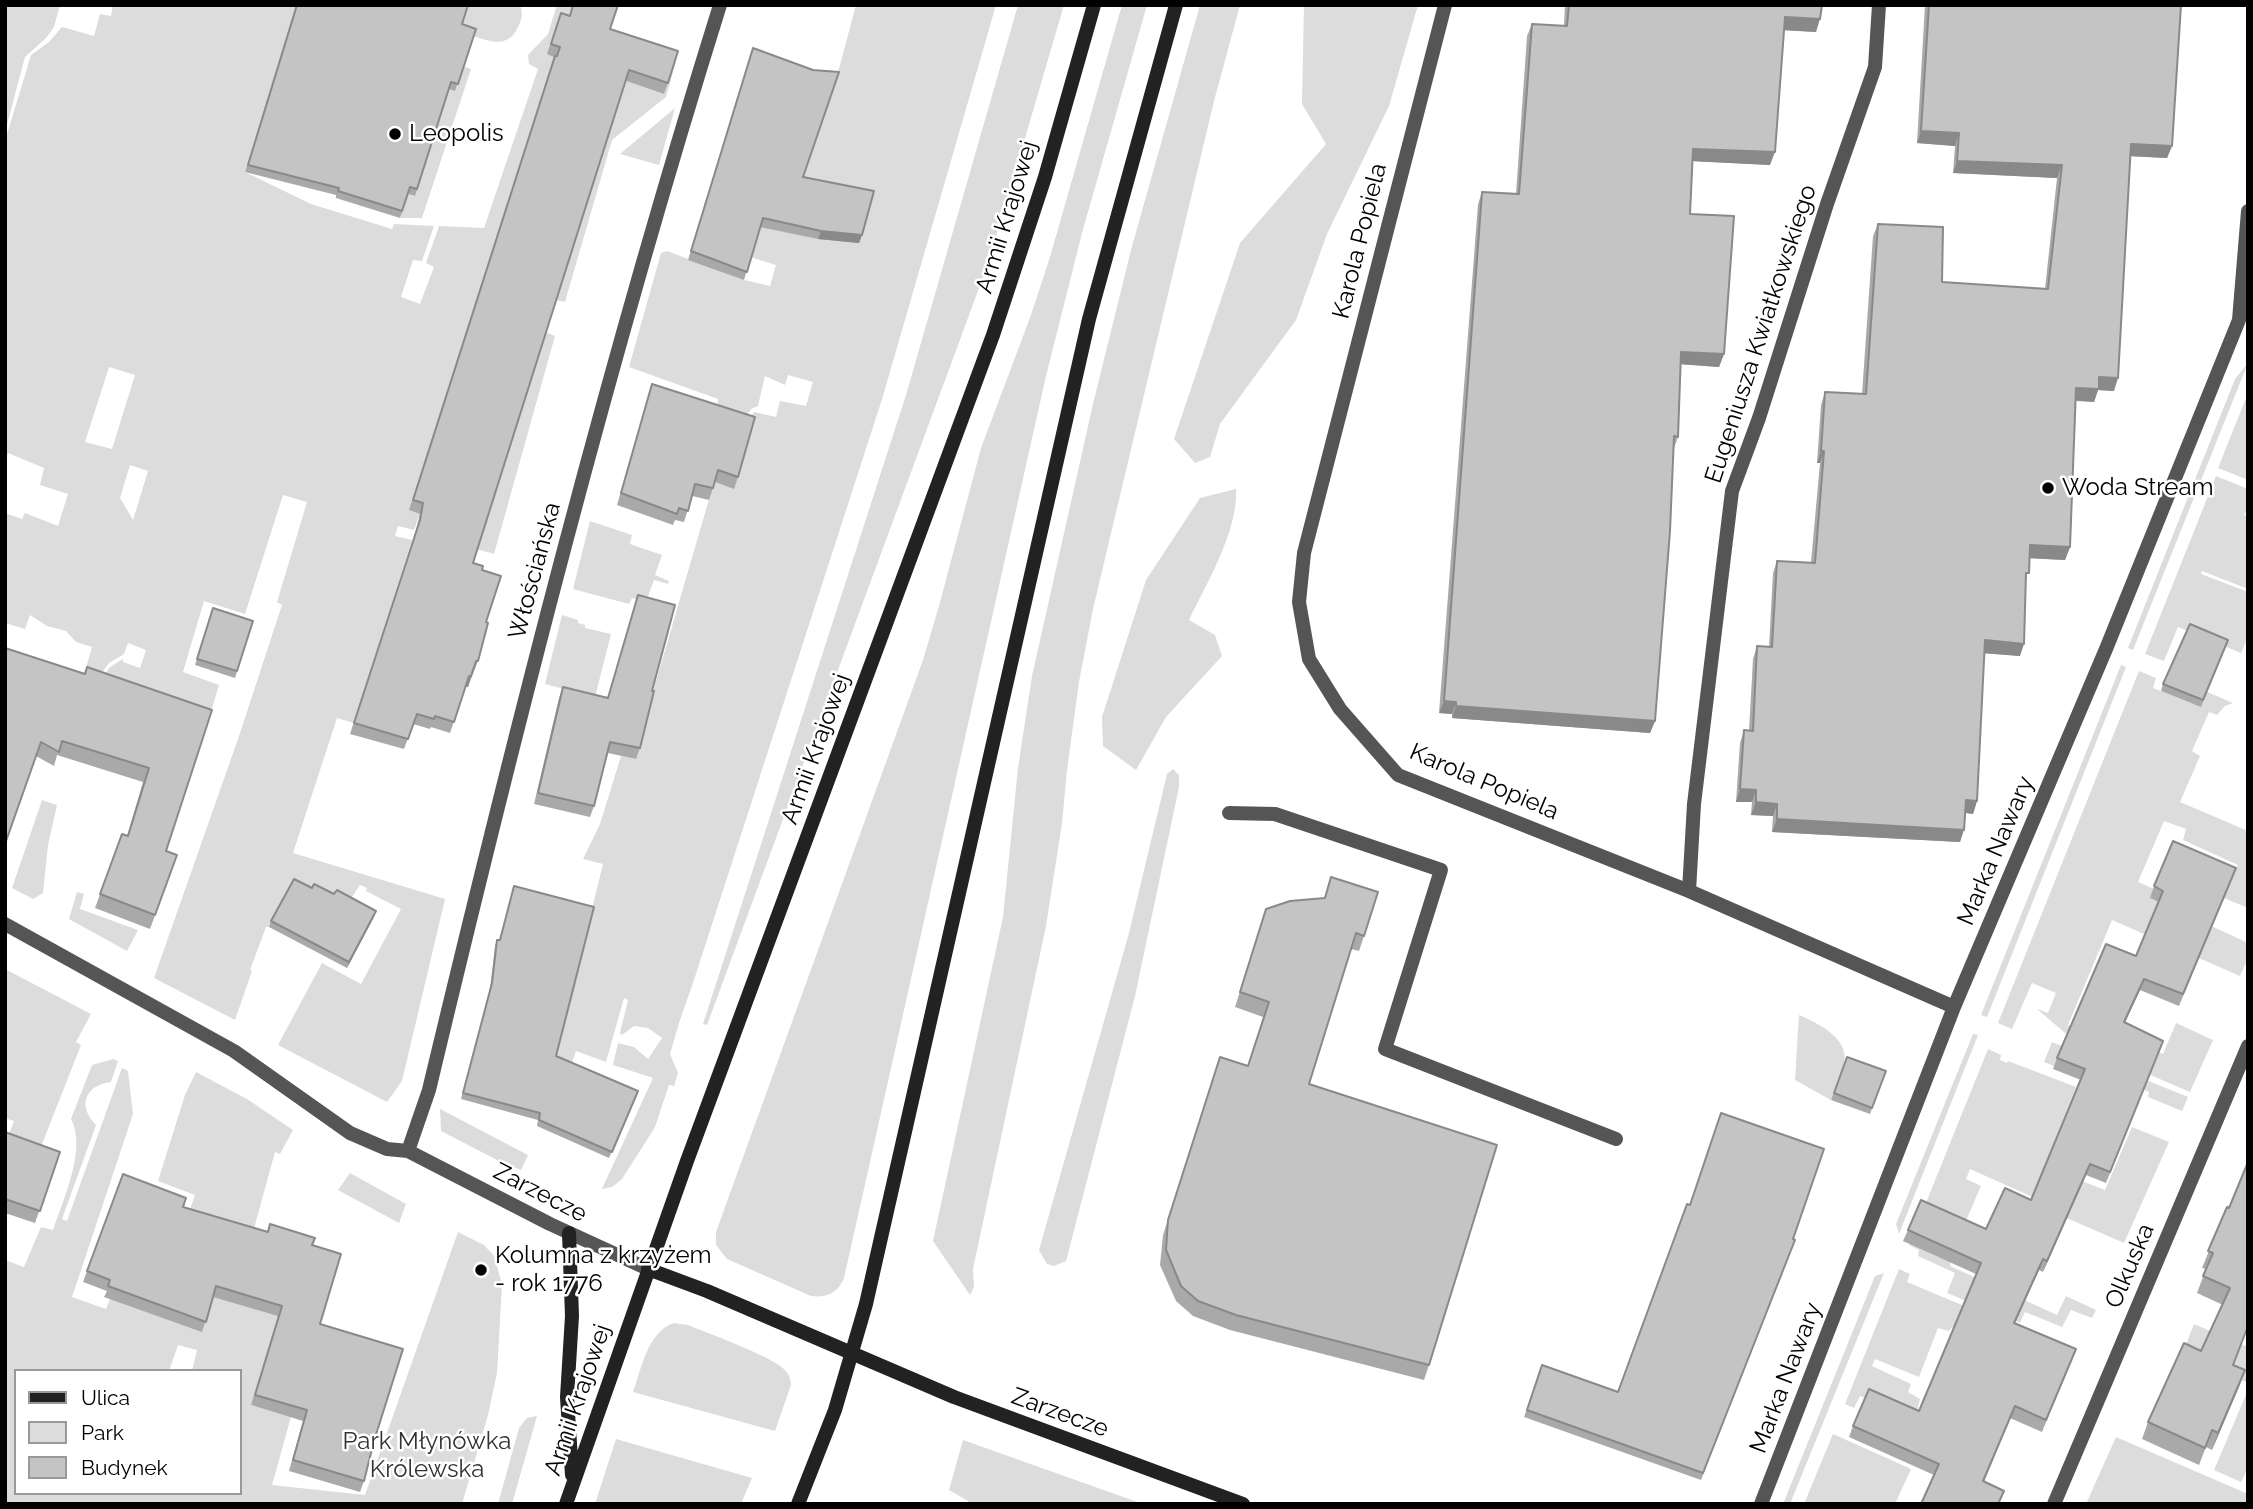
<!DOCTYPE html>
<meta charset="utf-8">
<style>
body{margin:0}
#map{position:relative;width:2253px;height:1509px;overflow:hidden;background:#fff;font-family:Raleway,sans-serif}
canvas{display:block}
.frame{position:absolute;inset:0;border:7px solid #000;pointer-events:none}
.legend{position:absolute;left:14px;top:1369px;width:228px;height:126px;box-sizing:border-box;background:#fff;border:2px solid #999;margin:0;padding:9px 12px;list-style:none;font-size:21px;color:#000}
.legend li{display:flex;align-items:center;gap:14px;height:35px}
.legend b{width:35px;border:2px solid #999}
</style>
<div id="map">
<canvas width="2253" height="1509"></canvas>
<div class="frame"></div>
<ul class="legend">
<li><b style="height:9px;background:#222"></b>Ulica</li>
<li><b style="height:19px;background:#dcdcdc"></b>Park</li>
<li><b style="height:19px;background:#c4c4c4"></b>Budynek</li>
</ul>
</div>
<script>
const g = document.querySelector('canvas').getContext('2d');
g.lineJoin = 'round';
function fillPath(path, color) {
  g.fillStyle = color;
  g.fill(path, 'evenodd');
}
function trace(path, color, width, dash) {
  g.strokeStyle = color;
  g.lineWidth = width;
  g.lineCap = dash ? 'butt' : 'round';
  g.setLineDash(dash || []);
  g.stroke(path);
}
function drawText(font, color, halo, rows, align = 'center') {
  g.font = font + ' Raleway,sans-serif';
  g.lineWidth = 5;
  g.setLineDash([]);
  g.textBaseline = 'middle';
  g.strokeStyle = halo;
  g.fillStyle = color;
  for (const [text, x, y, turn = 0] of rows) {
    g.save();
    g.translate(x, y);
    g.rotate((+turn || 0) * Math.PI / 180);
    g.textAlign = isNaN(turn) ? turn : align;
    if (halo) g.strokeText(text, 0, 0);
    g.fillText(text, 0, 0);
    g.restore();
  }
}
fillPath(new Path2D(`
 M5,5H60L54,27L46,38L25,57L5,132Z
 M113,5H296L245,172L311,204L392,229L394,224L434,226L422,261L413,260L401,297L420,304L434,267L426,263L439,226L484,228L538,69L529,64L528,55L548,34L557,5H573L551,67L410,510L420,514L414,530L398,526L395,536L412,540L354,723L337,718L293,853L445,899L402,1081L387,1102L278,1045L322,963L361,984L401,909L366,891L367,888L360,885L348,903L291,885L269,927H266L250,970L252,971L235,1020L154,978L239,736L282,605L277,602L307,502L283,495L245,614L204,601L183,672L219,685L207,725L170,713L105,674L110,667L123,659V662L140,668L146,650L128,643L124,654L109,663L101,674L82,682L92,647L76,642L66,631L47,626L30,615L25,629L5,623V513L22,519L25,513L58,526L68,494L40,485L44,468L8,453L5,461V141L31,55L49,42L62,27L94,36L100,14L111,16ZM109,367L135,375L112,449L85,442ZM130,465L148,471L133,520L120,498Z
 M468,5H520C523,13 522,20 518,27C507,53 480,38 460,31Z
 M856,5H996L883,396L693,983L680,1020L670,1054L678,1073L674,1086L669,1085L655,1127L622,1179L612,1187L602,1189L653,1078L613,1065L618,1043L634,1047L648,1059L662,1038L648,1028L634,1026L622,1035L620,1033L628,1000L624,998L606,1062L576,1051L570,1069L554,1062L603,864L583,859L600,824L621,756L636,759L650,702L714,482L733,488L734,444L754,412L776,417L780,401L806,406L813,382L788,375L785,385L765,376L758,406L751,409L729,443L717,415L718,399L629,367L661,253L667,251L744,280L770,286L776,265L750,257L768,199L836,80Z
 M1018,5H1064L989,261L707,1025L703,1024L906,395Z
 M1122,5H1147L1082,233L1046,376L844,1278C838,1293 827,1298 811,1296L727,1259L716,1245V1232L923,660L939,606L981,448L1031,315L1050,257Z
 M1200,5H1240L1214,101L1093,609L1079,682L1067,770L1062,823L1046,926L973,1269L974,1287L970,1295L933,1241L1003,917L1018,768L1032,676L1093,404L1131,250Z
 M1304,5H1418L1389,106L1327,234L1296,320L1220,424L1210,457L1195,463L1174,439L1240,243L1326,144L1302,104Z
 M674,61H676L666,97L612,140L565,302L556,300L605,74L664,94Z
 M463,66L471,69L422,218H400L407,194L414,196L449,89Z
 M675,108L659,165L620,154Z
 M545,332L555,336L494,554L473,548Z
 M2248,363L2133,650L2128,648L2235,379Z
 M2248,393V480L2218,468Z
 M2216,476L2248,489V507L2244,515L2248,517V589L2202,571L2201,574L2248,592V642H2246L2241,653L2178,627L2164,661L2145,654Z
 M1236,489C1238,532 1207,582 1189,620L1215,635L1222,656L1166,717L1136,770L1103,746L1102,717L1146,580L1200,498Z
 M590,521L632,535L630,544L662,555L655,575L669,581L668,584L654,580L646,602L632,598L629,604L573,589Z
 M562,615L578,620V623L585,625V628L611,634L595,697L545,684Z
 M2121,665L2126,667L1987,1017L1981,1015Z
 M2139,671L2156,678L2153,688L2191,703L2198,688L2233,703L2225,706L2217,715L2209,712L2192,751L2200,756L2180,802L2248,831V908L2224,898L2238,865L2183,840L2186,829L2164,821L2138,882L2154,889L2151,898L2248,943V958L2240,976L2112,920L2068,1025L2127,1049L2131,1041L2163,1054L2176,1023L2213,1040L2190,1092L2078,1044L2037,1009L2048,1013L2056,993L2032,983L2012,1029L1998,1023Z
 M1173,769L1179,775V787L1135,996L1066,1261L1054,1266L1047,1264L1039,1250L1129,933L1167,774Z
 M42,800L57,805L48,845L43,893L33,899L12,888Z
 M77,892L84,894L80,909L138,930L127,951L69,919Z
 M5,969L91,1014L76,1042L81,1045L40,1149L8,1137L14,1121L5,1118Z
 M1799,1015C1817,1023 1850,1038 1844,1063C1842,1076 1836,1088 1831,1100L1795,1080Z
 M1973,1034L1978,1035L1899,1234L1896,1224Z
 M2052,1042L2188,1097L2182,1111L2148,1097L2149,1092L2083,1064L2077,1075L2044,1062Z
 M1988,1049L2001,1055L2000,1060L2007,1063L2008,1061L2076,1087L2044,1166L2048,1168L2105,1190L2132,1127L2169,1142L2124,1243L2053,1212L2055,1207L1970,1169L1966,1179L1981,1186L1962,1230L1932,1254L1951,1262L1950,1266L2057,1315L2066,1296L2096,1310L2092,1318L2071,1310L2062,1327L2025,1312L2020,1323L1947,1293L1955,1273L1918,1256L1919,1250L1909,1245Z
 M113,1059L118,1061L111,1082C85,1085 77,1106 96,1125L62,1219L67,1221L122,1068L128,1071L133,1114L72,1297L106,1309L110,1299L188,1215L195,1195L158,1181L185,1095L196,1072L247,1099L293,1130L280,1154L275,1152L253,1232L318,1328L251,1405L291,1417L272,1485L365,1495L458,1232L484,1245L494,1256L502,1284L497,1373L488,1415L462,1504H5V1260L24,1267L41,1227L53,1230C63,1200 87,1149 71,1119L92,1065ZM178,1345L197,1350L192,1371H240V1493H16V1371H169Z
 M440,1109L528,1155L521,1170L499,1161L441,1131Z
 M350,1173L406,1204L399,1223L338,1190Z
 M1899,1269L1910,1274L1907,1282L2055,1344L1963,1331L1952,1327L1949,1331L1938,1328L1919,1377L1875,1359L1872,1366L1911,1384L1908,1392L1920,1399L1915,1420L1860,1396L1854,1408L1845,1404Z
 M1884,1273L1790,1504H1783L1875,1276Z
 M674,1323L688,1325C707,1333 774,1357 785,1370C789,1375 791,1379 791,1385L775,1431L633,1392C642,1368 647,1332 674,1323Z
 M2194,1324L2248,1347V1383L2182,1355Z
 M2248,1390V1468L2241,1482L2214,1470Z
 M537,1416L512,1504H498L519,1428L527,1418Z
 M1833,1434L1911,1469L1895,1504H1804Z
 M2116,1437L2248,1494V1504H2086Z
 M616,1439L752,1478L741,1504H595Z
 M963,1440L1143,1504H1144H973L949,1490Z`), '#dcdcdc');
trace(new Path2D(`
 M1229,813L1275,814L1441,870L1385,1049L1616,1139`), '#555', 14);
trace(new Path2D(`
 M1445,5L1304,553L1299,602L1309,659L1340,709L1398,775L1689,891L1954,1007
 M1689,891L1694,804L1732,491L1759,418L1827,204L1875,67L1879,5
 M5,924L234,1051L350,1133L387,1149L408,1151L550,1224L648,1269
 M408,1151L429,1090C516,726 608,363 720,5
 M1761,1504L1954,1007L2106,649L2239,320L2248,211
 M2054,1504L2248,1046`), '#555', 14);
trace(new Path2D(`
 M569,1233L572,1316L567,1397L572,1475
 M648,1269L707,1291L954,1397L1243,1504
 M566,1504L687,1161L993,335L1045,177L1094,5
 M798,1504L835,1410L866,1304L1089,319L1176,5`), '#222', 14);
fillPath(new Path2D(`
 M296,5L462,24L476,29L455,91L449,89L415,196L408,194L400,218L336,198V195L245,172Z
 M1565,5H1822L1816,32L1784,30L1770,165L1693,161L1690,214L1724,354L1719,367L1681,364L1678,437L1674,448L1655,721L1650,733L1452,718V714L1439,713L1478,204L1482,192L1516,194L1527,36L1532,24L1564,26Z
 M1925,5H2181L2172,146L2167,158L2130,156L2114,391L2098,390L2094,402L2076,401L2070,547L2065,560L2029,558L2026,580L2020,656L1984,653L1977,801L1973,814L1965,813L1960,842L1772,832L1773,816L1751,815L1752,802H1736L1740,743L1744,730L1749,731L1753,659L1757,646L1769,647L1773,573L1777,561L1811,562L1820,463H1817L1821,405L1825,392L1862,394L1873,236L1878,224L1942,282L2045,289L2057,178L1953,173L1955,146L1917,143Z
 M557,24L610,29L668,83L664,94L626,81L473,563L482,570L486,622L478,661L468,687L466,686L450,733L431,727L430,729L413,724L404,749L350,734L416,530L420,514L409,510L554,57L547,54Z
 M750,56L803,177L862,235L859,243L818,239L760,227L744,280L688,260Z
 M652,384L738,477L734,489L715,482L709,500L692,496L684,522L675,520L673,525L617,505Z
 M638,595L652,691L640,748L636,759L608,753L594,806L590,817L534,804L559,698L563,687L608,698Z
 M213,608L253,621L235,678L195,665Z
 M2228,640L2201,707L2161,691L2163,684Z
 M5,648L85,674L212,710L166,851L177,855L150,929L95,908L122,834L127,836L143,782L57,755L54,766L36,756Z
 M2236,868L2179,1006L2140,990L2125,1022L2159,1052L2106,1183L2086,1175L2043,1272L2039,1270L2014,1324L2076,1349L2042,1432L2010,1418L1984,1482L2004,1491L1999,1504H1921L1934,1475L1849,1437L1853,1426L1919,1411L1976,1274L1903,1241L1908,1230L1986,1229L2031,1200L2081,1080L2053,1069L2057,1058L2136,956L2159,902L2150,898L2154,886Z
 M1331,877L1364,936L1359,951L1351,949L1309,1084L1429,1365L1424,1380L1230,1330L1193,1316L1176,1301L1160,1265L1163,1235L1220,1057L1248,1066L1263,1017L1235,1007L1266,909L1324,898Z
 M514,886L556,1056L636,1097L609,1158L537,1126L538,1120L461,1099L490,989L495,946L497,940H500Z
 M312,888L334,894L376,911L347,968L269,927L271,921Z
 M1847,1057L1886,1071L1870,1114L1831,1100Z
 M5,1132L60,1152L35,1223L5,1213Z
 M123,1174L183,1207L267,1232L270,1224L312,1245L320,1324L374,1441L364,1481L360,1492L289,1471L303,1421L251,1405L278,1316L213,1297L202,1332L104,1297L107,1291L83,1282Z
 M2227,1207L2233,1365L2245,1370L2212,1450L2206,1447L2199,1465L2142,1439L2148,1422L2201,1351L2223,1305L2197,1293L2206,1269L2202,1268Z
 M1793,1239V1246L1701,1480L1524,1417L1542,1365L1618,1392Z`), '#a9a9a9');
fillPath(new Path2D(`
 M1785,17L1820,19L1816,32L1781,30Z
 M1921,131L1959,133L1955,146L1917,143Z
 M2131,144L2172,146L2167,158L2126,156Z
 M1693,149L1775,152L1770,165L1689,161Z
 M1957,161L2062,165L2057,178L1953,173Z
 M821,231L862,235L859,243L818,239Z
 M1681,352L1724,354L1719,367L1677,364Z
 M2099,377L2118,378L2114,391L2098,390L2094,402L2072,400L2076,388Z
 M1821,451H1824L1820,463H1817Z
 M2030,545L2070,547L2065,560L2025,558Z
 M1985,640L2024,644L2020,656L1980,653Z
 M469,676H471L468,687L465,686Z
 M1444,701L1456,702L1452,714L1439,713Z
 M1456,706L1655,721L1650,733L1452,718Z
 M1740,789L1756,790L1752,802H1736Z
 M1966,800L1977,801L1973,814L1962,812Z
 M1756,802L1777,804L1773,816L1751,815Z
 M1777,819L1964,830L1960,842L1772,832Z
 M376,911L374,917L347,968L349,962Z
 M2144,979L2140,990L2120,1033L2124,1022Z
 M2090,1164L2086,1175L2043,1272L2047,1261Z
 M2043,1259L2039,1270L2010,1334L2014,1323Z
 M2245,1370L2239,1387L2212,1450L2218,1433Z`), '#898989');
const building = new Path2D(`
 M297,5H468L462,24L476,29L458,84L451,82L417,189L410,187L402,211L338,191L339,188L248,165Z
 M573,5H618L610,29L678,51L668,83L629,70L473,563L483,566L482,570L501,576L486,622L488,623L478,661H476L471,676H469L454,722L435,716L434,719L417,714L408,739L354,723L420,520L423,503L413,500L555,56H557L560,47L551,44L561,13L570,16Z
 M1569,5H1822L1820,19L1785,17L1775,152L1693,149L1690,214L1734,216L1724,354L1681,352L1678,437L1674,436L1670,531L1655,721L1456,706V702L1444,701L1482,192L1519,194L1532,24L1567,26Z
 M1929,5H2181L2172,146L2131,144L2118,378L2099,377V389L2076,388L2070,547L2030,545L2029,573H2026L2024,644L1985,640L1977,801L1966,800L1964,830L1777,819V804L1756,802V790L1740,789L1744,730L1753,731L1757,646L1772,647L1777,561L1815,563L1824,451H1821L1825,392L1866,394L1878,224L1943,227L1942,282L2048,289L2062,165L1957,161L1959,133L1921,131Z
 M753,48L813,70L839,72L803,177L874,191L862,235L821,231L763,218L747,272L691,251Z
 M652,384L755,417L738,477L718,470L713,488L695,484L688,511L679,508L677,514L621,493Z
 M638,595L675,605L652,691H654L640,748L610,742L594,806L538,793L563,687L608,698Z
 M213,608L253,621L237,671L197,659Z
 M2190,624L2228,640L2203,700L2163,684Z
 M5,648L85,674L87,667L212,710L166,851L177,855L155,915L100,894L122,834L128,836L149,768L62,741L59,752L41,742L5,844Z
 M2173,841L2236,868L2183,994L2144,979L2124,1022L2163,1041L2110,1172L2090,1164L2047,1261L2043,1259L2014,1323L2076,1349L2046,1420L2015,1406L1983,1481L2004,1491L1998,1504H1921L1939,1464L1853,1426L1869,1389L1919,1411L1981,1263L1908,1230L1921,1200L1986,1229L2005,1188L2031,1200L2085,1069L2057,1058L2106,944L2136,956L2163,891L2154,886Z
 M1331,877L1378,892L1364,936L1356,933L1309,1084L1497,1145L1429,1365L1236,1315L1198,1301L1181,1286L1166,1250L1168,1220L1220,1057L1248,1066L1269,1002L1240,992L1266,909L1290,901L1325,898Z
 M294,879L312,888L314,884L334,894L337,890L376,911L349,962L271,921Z
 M514,886L594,907L556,1056L638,1091L612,1152L539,1120L540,1113L463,1093L492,983L497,940H500Z
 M1847,1057L1886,1071L1872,1108L1834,1093Z
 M1721,1113L1824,1149L1793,1239L1795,1240L1703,1473L1527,1410L1542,1365L1618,1392L1687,1204L1690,1205Z
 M5,1132L60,1152L40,1211L5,1199Z
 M2248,1162V1326L2233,1365L2245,1370L2218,1433L2212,1430L2205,1448L2148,1422L2184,1343L2201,1351L2230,1288L2203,1276L2213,1253L2208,1251L2227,1207L2229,1208Z
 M123,1174L186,1198L183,1207L268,1232L270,1224L315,1238L312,1245L341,1254L320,1324L403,1349L374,1441L364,1481L293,1460L307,1410L255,1395L282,1306L216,1286L206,1322L108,1286L110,1280L87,1271Z`);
fillPath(building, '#c4c4c4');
trace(building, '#898989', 2);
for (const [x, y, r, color] of [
 [395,134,7,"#000"],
 [2048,488,7,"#000"],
 [481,1270,7,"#000"]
]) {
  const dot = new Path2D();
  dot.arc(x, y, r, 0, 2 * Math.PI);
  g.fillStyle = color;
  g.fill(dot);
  trace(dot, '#fff', 2.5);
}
drawText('24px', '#000', '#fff', [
 ["Leopolis",409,134],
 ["Woda Stream",2062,488],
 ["Kolumna z krzyżem",495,1256],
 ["- rok 1776",495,1284]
], 'left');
drawText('24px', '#000', '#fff', [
 ["Armii Krajowej",1007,217,-73],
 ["Karola Popiela",1360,241,-76],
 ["Eugeniusza Kwiatkowskiego",1761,334,-72],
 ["Włościańska",535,571,-75],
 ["Armii Krajowej",816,749,-70],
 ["Karola Popiela",1484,782,23],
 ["Marka Nawary",1996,851,-67],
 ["Zarzecze",540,1193,27],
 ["Olkuska",2130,1266,-67],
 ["Marka Nawary",1786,1378,-69],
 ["Armii Krajowej",578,1400,-71],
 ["Zarzecze",1060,1413,20]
]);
drawText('24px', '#333', '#fff', [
 ["Park Młynówka",427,1442],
 ["Królewska",427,1470]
]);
</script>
